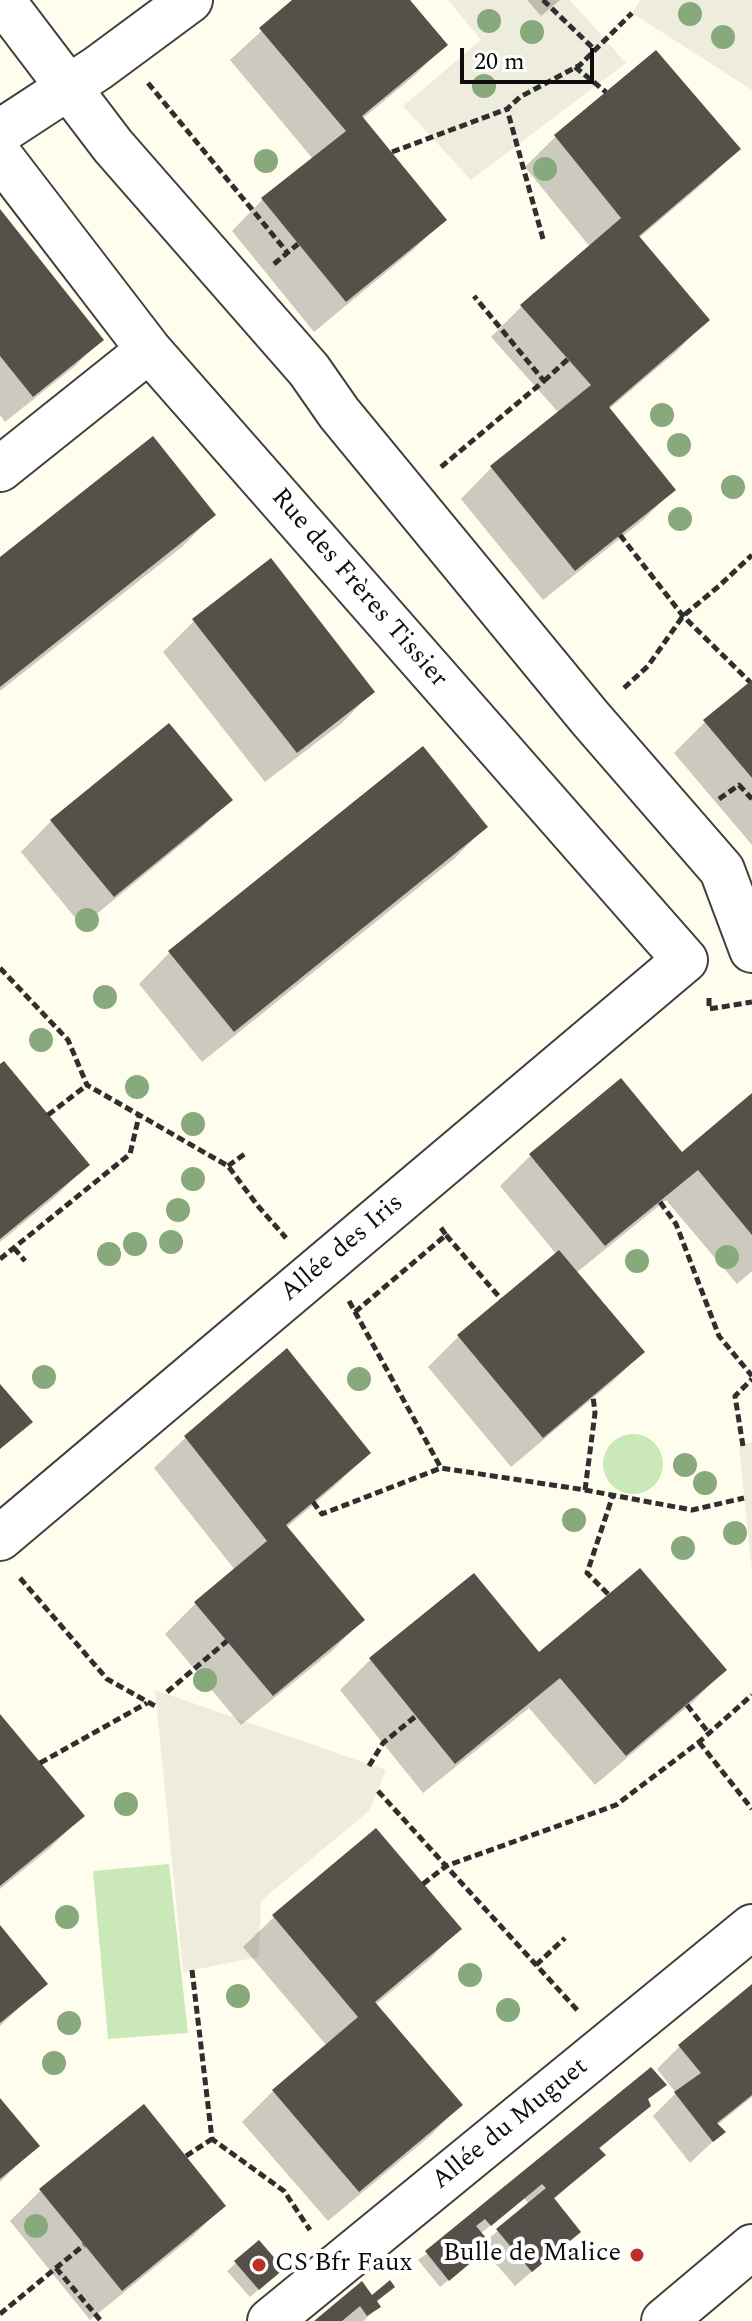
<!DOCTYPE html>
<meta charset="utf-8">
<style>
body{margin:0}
#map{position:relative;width:752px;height:2321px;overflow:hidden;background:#fffdee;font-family:Spectral,serif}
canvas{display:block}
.scale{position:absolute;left:460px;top:48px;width:134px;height:36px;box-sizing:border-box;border:4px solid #0d0d0d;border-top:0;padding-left:10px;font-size:24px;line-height:28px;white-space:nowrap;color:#0d0d0d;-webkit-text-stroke:6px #fff;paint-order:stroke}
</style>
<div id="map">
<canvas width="752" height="2321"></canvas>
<div class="scale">20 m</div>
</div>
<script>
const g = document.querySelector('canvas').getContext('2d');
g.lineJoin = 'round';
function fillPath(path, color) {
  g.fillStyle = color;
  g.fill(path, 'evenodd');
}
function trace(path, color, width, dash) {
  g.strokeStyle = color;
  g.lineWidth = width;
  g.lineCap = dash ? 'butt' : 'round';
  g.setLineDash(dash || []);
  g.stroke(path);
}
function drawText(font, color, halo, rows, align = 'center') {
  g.font = font + ' Spectral,serif';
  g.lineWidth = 8;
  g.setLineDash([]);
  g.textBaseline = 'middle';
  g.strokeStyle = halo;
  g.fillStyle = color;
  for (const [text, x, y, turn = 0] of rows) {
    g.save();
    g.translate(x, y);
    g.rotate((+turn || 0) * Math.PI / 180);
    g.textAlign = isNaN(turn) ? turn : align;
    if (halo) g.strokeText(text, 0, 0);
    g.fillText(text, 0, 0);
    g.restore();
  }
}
fillPath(new Path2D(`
 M603 1464a30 30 0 1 1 60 0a30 30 0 1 1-60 0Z
 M169,1864L188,2033L108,2039L93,1871Z`), '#cbe9b8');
fillPath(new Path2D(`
 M448,0H570L626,63L471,180L403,106L481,40Z
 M640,0H752V90L632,13Z
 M752,1442V1571L739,1447Z
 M155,1690L386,1770L369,1811L261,1901L259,1957L183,1972Z`), '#eeecdd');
fillPath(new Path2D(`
 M295,0H407L445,45L414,76L362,119L444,220L413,250L314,332L232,231L262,200L313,159L230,60Z
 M527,0H560L541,16Z
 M655,53L738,149L707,180L639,238L707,320L677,351L608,410L674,489L643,520L543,600L461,499L491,468L559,413L491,337L522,306L590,247L525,167L555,137Z
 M0,212L102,339L75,366L5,422L0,415Z
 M213,515L183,546L0,691V560Z
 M194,621L372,692L342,723L265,782L163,652Z
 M752,682V845L674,753L705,722Z
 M423,748L485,827L455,858L202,1062L139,984L169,953Z
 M230,800L199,830L82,926L21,852L51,821Z
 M0,1067L87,1165L56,1196L0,1242Z
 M752,1095V1271L737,1284L666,1200L576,1273L643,1352L612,1382L511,1467L428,1367L458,1337L557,1255L500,1186L530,1156L682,1155Z
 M287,1351L368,1453L337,1484L286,1528L362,1620L332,1651L241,1725L165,1634L196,1603L235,1570L154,1468L185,1438Z
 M474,1576L539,1655L724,1670L694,1701L595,1785L529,1708L423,1793L340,1690L370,1660Z
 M0,1717L82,1816L51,1847L0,1889Z
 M274,1917L459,1929L429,1960L375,2005L460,2105L430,2136L328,2221L242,2122L273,2091L327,2046L243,1947Z
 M0,1928L45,1983L0,2026Z
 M752,1987V2097L716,2126L723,2132L690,2163L653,2116L676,2093L657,2069L679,2047Z
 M664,2085L646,2101L640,2114L598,2150L603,2155L553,2200L579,2231L515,2286L484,2250L440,2287L418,2260ZM524,2198L529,2204L486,2241L480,2234Z
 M0,2101L37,2146L0,2182Z
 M143,2107L224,2205L193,2236L90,2320L10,2221L40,2191Z
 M259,2243L273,2277L250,2297L227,2271Z
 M371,2297L378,2306L364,2321H317Z`), '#0003');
fillPath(new Path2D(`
 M292,0H410L448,45L362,116L447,220L346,302L261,198L346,131L259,28Z
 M656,50L741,149L639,236L710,320L609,407L676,490L575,571L490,466L591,385L520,305L621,218L554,135Z
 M0,209L104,340L33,397L0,356Z
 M153,436L216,515L0,687V557Z
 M271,558L375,692L297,753L192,619Z
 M752,680V778L703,720Z
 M169,723L233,800L114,897L50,820Z
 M423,746L488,827L234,1032L168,951Z
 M4,1061L90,1165L0,1239V1064Z
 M621,1078L682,1152L752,1093V1235L698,1170L605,1246L529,1154Z
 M559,1250L645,1352L543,1438L457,1335Z
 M287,1348L371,1453L286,1525L365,1620L273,1696L194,1602L267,1541L184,1436Z
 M0,1384L33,1422L0,1449Z
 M640,1568L727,1670L626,1756L560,1678L455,1764L369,1658L474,1573L539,1652Z
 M0,1714L85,1816L0,1886Z
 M376,1828L462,1929L375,2002L463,2105L359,2192L272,2090L358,2017L272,1915Z
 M0,1925L48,1984L0,2023Z
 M752,1984V2095L717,2123L726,2132L713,2142L674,2092L701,2073L678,2045Z
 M651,2067L667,2085L648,2099L651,2106L599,2148L606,2155L554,2198L581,2232L532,2272L496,2229L546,2188L542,2184L491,2226L485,2219L476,2226L492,2245L449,2281L425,2251Z
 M0,2098L40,2146L0,2179Z
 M144,2104L226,2206L122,2291L39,2189Z
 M259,2240L284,2269L259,2290L234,2261Z
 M390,2280L395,2287L377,2301L381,2307L367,2316L360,2306L342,2321H314L362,2281L372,2295Z`), '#56504a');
const minor = new Path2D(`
 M2,0L113,146L309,370L339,413L590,718L722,870L752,950
 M0,132L98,68L190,0
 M0,156L149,350L685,960
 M0,469L149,350
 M0,1538L685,960
 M270,2321L752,1927
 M664,2321L752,2247`);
trace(minor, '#404040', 48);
trace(new Path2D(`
 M543,0L595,50
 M575,67L606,92
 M148,83L287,252
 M392,152L507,109
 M543,239L507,109L520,97L580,65L632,13
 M274,264L298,244
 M544,381L568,359
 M441,467L544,381L474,296
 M620,535L683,616L750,682
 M624,688L648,666L683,616L719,586L752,555
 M719,799L739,785L752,799
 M0,968L68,1040L87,1085L228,1166L258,1206L286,1238
 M709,998V1009L752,1002
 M48,1115L87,1085
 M228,1166L246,1153
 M660,1202L676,1224L719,1336L752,1376
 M446,1235L501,1299
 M14,1248L25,1261
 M0,1259L130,1154L139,1116
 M349,1301L441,1468L585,1490L692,1510L744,1498
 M355,1312L446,1235L439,1225
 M743,1446L735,1396L752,1379
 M585,1490L595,1413L593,1396
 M313,1502L322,1514L441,1468
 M20,1578L107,1679L157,1707
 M608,1594L587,1573L613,1495
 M167,1692L227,1641
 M687,1705L708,1732
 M699,1742L752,1809
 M40,1763L147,1703
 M369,1766L383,1743L416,1716
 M378,1791L446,1866L616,1805L699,1742L752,1695
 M423,1884L446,1866L579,2012
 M536,1965L565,1938
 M192,1970L212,2139L284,2191L310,2230
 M186,2156L212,2139
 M56,2268L101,2321
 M0,2314L84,2245`), '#2f2f2f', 5, [8, 4]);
trace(minor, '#fff', 44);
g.fillStyle = '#87a97c';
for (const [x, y] of [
 [690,14],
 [489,21],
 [532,32],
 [723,37],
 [484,86],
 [266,161],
 [545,169],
 [662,415],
 [679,445],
 [733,487],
 [680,519],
 [87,920],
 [105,997],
 [41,1040],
 [137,1087],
 [193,1124],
 [193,1179],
 [178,1210],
 [171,1242],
 [135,1244],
 [109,1254],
 [727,1257],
 [637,1261],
 [44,1377],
 [359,1379],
 [685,1465],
 [705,1483],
 [574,1520],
 [735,1533],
 [683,1548],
 [205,1680],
 [126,1804],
 [67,1917],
 [470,1975],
 [238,1996],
 [508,2010],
 [69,2023],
 [54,2063],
 [36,2226]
]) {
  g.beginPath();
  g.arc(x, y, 12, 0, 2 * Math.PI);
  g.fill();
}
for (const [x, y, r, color] of [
 [637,2255,8,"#bd3026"],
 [259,2265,8,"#bd3026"]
]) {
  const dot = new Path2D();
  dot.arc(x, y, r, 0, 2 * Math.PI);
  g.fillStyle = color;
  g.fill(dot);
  trace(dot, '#fff', 3);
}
drawText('26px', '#0d0d0d', '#fff', [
 ["Rue des Frères Tissier",358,589,49],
 ["Allée des Iris",343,1249,-40],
 ["Allée du Muguet",511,2125,-39]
]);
drawText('26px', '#0d0d0d', '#fff', [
 ["Bulle de Malice",621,2255],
 ["CS Bfr Faux",275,2265,"left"]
], 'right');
</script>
